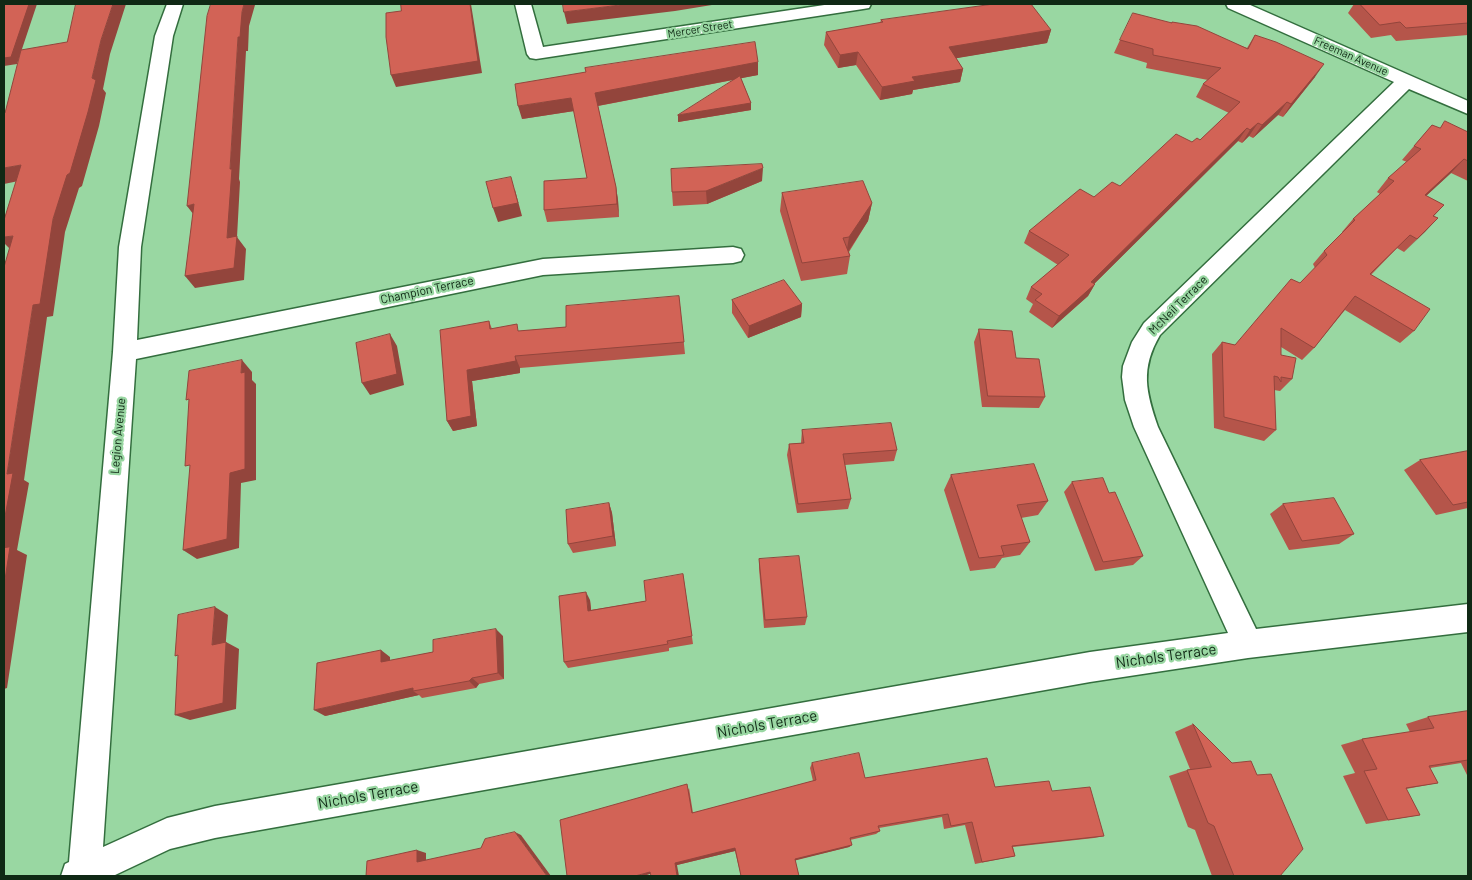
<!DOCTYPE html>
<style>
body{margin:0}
#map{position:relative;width:1472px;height:880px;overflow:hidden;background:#99d7a2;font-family:Barlow,sans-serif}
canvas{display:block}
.frame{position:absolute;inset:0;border:5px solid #102915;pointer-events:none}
</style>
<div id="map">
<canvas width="1472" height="880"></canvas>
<div class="frame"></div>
</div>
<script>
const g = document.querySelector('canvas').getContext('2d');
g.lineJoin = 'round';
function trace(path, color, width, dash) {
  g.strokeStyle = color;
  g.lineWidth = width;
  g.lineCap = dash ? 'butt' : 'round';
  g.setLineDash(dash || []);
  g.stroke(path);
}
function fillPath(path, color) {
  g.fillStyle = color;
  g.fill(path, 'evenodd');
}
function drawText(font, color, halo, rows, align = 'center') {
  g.font = font + ' Barlow,sans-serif';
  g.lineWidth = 4.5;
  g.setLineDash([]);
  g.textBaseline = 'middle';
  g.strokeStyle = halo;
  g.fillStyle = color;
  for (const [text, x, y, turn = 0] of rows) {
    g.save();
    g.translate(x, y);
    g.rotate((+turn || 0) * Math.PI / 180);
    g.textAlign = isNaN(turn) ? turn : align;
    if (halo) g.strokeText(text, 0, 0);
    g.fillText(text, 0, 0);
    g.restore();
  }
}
const minor = new Path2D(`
 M167,4H183L173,36L141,247L137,340L543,259L733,247L741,249L744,255L741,261L733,263L543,275L136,359L103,847L167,818L215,806L1090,652L1228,633L1134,427L1125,400L1122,377L1123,366L1132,342L1144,323L1394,82L1228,8L1226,4H1248L1468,101V114L1409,89L1160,335C1140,369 1146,392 1158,427L1256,629L1468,604V632L1248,658L1090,682L215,838L170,849L113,876H61L65,864L69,862L113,352L119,247L155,36Z
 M515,4H531L543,47L831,4H871L869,8L863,9L536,59L530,58L527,54Z`);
trace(minor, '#336e3e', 3);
fillPath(minor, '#fff');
fillPath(new Path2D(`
 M1354,4H1468V35L1396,41L1391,35L1371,38L1348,13Z
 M881,20L1051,30L1047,43L956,58L963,69L960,82L913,90L912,94L880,100L856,65L838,68L824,45L826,32L880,23Z
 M1172,22L1247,48L1255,35L1315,77L1283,117L1278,115L1253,138L1249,136L1242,143L1238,141L1094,284H1095L1088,296L1052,328L1029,312L1033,304L1026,299L1031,287L1058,265L1024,243L1029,231L1094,197L1120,186L1192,142L1200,140L1229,113L1196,97L1203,84L1208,80L1146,68L1147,63L1114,53L1120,40L1171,23Z
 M758,62V75L741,78L751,103V110L678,122L733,80L598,106L616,187L618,200L619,217L547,222L544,210L587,178L574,111L522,119L586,72L585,68Z
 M1432,125L1439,128L1468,132V181L1451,173L1426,196L1444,205L1434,216L1438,218L1404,252L1397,248L1371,275L1414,331L1400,343L1345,310L1314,348L1302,360L1281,347V355L1292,379L1280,391L1274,390L1276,430L1264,441L1214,428L1212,354L1222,342L1235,345L1300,283L1315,268L1313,264L1324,251L1343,233L1342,232L1353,219L1380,194L1377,192L1388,178L1407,162L1402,160Z
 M762,181L707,204L673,206L672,192Z
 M782,193L872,203L868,221L849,252L850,256L847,274L801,281L780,211Z
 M679,296L685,354L520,368V373L472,381L477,426L453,431L447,421L489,321L492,329L520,331L566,327Z
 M732,300L802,304L801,317L748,338L732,313Z
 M979,329L1016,358L1045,397L1039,408L982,407L974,342Z
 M802,430L897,450L894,461L845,465L851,499L848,509L797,513L787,455L789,444L801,443Z
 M1468,451V508L1436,515L1404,470L1420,460Z
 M951,475L1048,501L1038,515L1021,518L1030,542L1020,555L1002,558L995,568L970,571L944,490Z
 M1072,482L1109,493L1143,556L1133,565L1095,571L1064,492Z
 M609,503L612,513L616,546L573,553L568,544Z
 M1283,504L1354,534L1339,544L1289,550L1270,514Z
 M759,559L807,617L805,625L764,628L759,568Z
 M683,574L693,644L669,648V651L568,668L564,662L590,600L591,610L646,601Z
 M503,636L504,679L479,684L476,688L422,698L419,695L325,716L390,657V661L433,652Z
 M1468,711V777L1461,763L1430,768L1438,783L1406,789L1420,815L1366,824L1343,776L1355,773L1341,745L1362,739L1410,732L1406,724L1428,717Z
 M1193,724L1280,876H1212L1195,830L1188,827L1169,776L1190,769L1175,732Z
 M812,763L865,778L1052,791L1104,836L1094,838L1013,847L1015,856L975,864L965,825L944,829L942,817L879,828L880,831L876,834L850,840L852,845L849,847L795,860L799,876H741L735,851L677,865L643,876L689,788L693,813L813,781L810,768Z`), '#b5554a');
fillPath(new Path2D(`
 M29,4H37L17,64L4,66V58Z
 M113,4H126L110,54L103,89L106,93L99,126L82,186L79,188L65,232L53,316L47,317L24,480L29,483L17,550L27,555L7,688L4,689V522L7,474L33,305L53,219L92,78L101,40Z
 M244,4H254L255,5L249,26L248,51H246L239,179L240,182L237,237L246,249L244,280L195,288L185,276L227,238L230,169L238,37L242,12Z
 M470,4H471L482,73L396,87L391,75Z
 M628,4H718L675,11L567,24L564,12Z
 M1051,30L1047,43L946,60L949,47Z
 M858,52L856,65L838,68L840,55Z
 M758,62V75L597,106L595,93Z
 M1324,64L1315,77L1283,117L1291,104Z
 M963,69L960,82L913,90L912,94L880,100L882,87L912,77Z
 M571,98L574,111L522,119L518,106Z
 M1287,102L1278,115L1253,138L1262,125Z
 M751,103V110L678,122V115Z
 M1258,123L1249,136L1242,143L1250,130Z
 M1247,128L1238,141L1086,292L1095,284L1088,296L1052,328L1059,316L1091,282Z
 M1464,159L1451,173L1413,208L1425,195Z
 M21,165L33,178L4,184V168Z
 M763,168L762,181L707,204L706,191Z
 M616,187L618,200L619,217L617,204Z
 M515,190L522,216L498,222L493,208Z
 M872,203L868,221L846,255L849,237Z
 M194,204L197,219L187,206Z
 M1438,218L1425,232L1404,252Z
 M13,236L12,251L4,243V237Z
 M802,304L801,317L748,338L749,326Z
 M390,334L397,346L404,385L370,395L362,383Z
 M515,356L520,368V373L472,381L477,426L453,431L447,421L467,370Z
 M242,360L252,372V380L256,384V480L241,483L239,548L197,559L183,550L230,473L241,373Z
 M609,503L612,513L616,546L613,536Z
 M586,592L590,600L592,618L588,611Z
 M215,607L228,615L225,652L212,645Z
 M496,629L503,636L504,679L498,673Z
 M226,642L239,649L236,709L190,720L175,715Z
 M381,650L390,657V669L381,662Z
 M472,678L479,684L476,688L469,681Z
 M413,688V691L419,695L325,716L314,710Z
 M515,832L521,835L551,876H547Z
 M852,845L849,847L793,861L795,859Z
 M735,848V851L677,865L679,876H677L675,863Z
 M417,850L426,853V864L417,862Z
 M650,872L653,873L643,876H635Z`), '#93453c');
const building = new Path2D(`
 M4,4H29L11,57L4,58Z
 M76,4H113L101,40L92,78L96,80L88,112L70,173L67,175L53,219L40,304L33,305L7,474L13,473L4,522V267L13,236L4,237V220L21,165L4,168V113H5L21,50L67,42Z
 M211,4H244L242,12L240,37H238L230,169H232L227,238L237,236L234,268L185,276L194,204L187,206L207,16Z
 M401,4H470L478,61L391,75L386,37V13L401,11Z
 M563,4H628L564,12Z
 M994,4H1031L1051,30L949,47L963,69L912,77L915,81L882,87L858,52L840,55L826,32L883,22L881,20Z
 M1360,4H1468V23L1406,28L1400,22L1380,25Z
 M1133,13L1172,23V22L1197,26L1248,49L1255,35L1276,42L1324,64L1291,104L1287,102L1262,125L1258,123L1250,130L1247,128L1091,282L1095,284L1059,316L1035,300L1042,294L1031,287L1069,255L1029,231L1080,189L1094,197L1112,182L1120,186L1176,134L1192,142L1197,138L1200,140L1240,102L1203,84L1221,68L1153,55V49L1120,40Z
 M755,42L758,62L595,93L616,187L617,204L544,210V181L587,178L571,98L518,106L515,84L586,72L585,68Z
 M740,76L751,103L678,115Z
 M1445,121L1468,132V161L1464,159L1425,195L1444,205L1433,216L1438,218L1417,239L1410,235L1370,274L1430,309L1414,331L1355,296L1314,348L1281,328V355L1296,358L1292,379L1281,377V382L1278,377L1274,376L1276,430L1224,417L1222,342L1235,345L1291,279L1300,283L1327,255L1324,251L1355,220L1353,219L1394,181L1388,178L1421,149L1414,146L1432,125L1440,128Z
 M762,164L763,168L706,191L672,192L671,169Z
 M511,177L518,203L493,208L486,182Z
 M863,181L872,203L849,237L843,238L850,256L802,263L782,193Z
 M784,280L802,304L749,326L732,300Z
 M679,296L684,342L515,356L516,361L467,370L471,416L447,421L440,330L489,321L490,329L517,324L518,331L566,327V306Z
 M979,329L1012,331L1016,358L1039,359L1045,397L988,396Z
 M390,334L397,374L362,383L356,343Z
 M242,360L241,373L245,372V469L230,473L227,539L183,550L190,465L185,466L189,399L186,400L189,371Z
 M891,423L897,450L843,454L851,499L798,504L789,444L804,443L802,430Z
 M1468,451V502L1453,505L1420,460Z
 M1034,464L1048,501L1017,505L1030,542L1001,546L1004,555L979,558L951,475Z
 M1103,478L1109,493L1115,492L1143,556L1103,562L1072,482Z
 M1334,498L1354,534L1302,541L1283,504Z
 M609,503L613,536L568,544L566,510Z
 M10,547L4,586V548Z
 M799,556L807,617L765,620L759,559Z
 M683,574L692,636L667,641L668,644L564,662L559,596L586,592L588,611L646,601L644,581Z
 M215,607L212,645L226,642L223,703L175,715L178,655L175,656L178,615Z
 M496,629L498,673L472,678L469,681L413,691V688L314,710L317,663L381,650V662L433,652V640Z
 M1468,711V760L1429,766L1438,783L1406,788L1420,815L1388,820L1364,771L1377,769L1362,739L1434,728L1428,717Z
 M1193,724L1232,763L1251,761L1257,775L1271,774L1303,849L1280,876H1234L1214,826L1208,823L1187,770L1211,767Z
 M859,753L865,778L987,758L995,787L1049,781L1052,791L1090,787L1104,836L1012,846L1015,856L982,862L972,822L951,826L948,814L878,826L880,831L850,838L852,845L795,859L799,876H741L735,848L675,863L677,876H651L650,872L635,876H567L560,820L687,784L692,813L816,780L812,763Z
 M515,832L547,876H366L367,861L417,850V862L481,848L485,839Z`);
fillPath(building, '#d26356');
trace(building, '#93453c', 1);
drawText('11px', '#102915', '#99d7a2', [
 ["Mercer Street",700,29,-9],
 ["Freeman Avenue",1351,56,24]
]);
drawText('12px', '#102915', '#99d7a2', [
 ["Champion Terrace",427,290,-12],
 ["McNeil Terrace",1178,305,-45],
 ["Legion Avenue",118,436,-85]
]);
drawText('15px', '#102915', '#99d7a2', [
 ["Nichols Terrace",1166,656,-8],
 ["Nichols Terrace",767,724,-10],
 ["Nichols Terrace",368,795,-10]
]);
</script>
